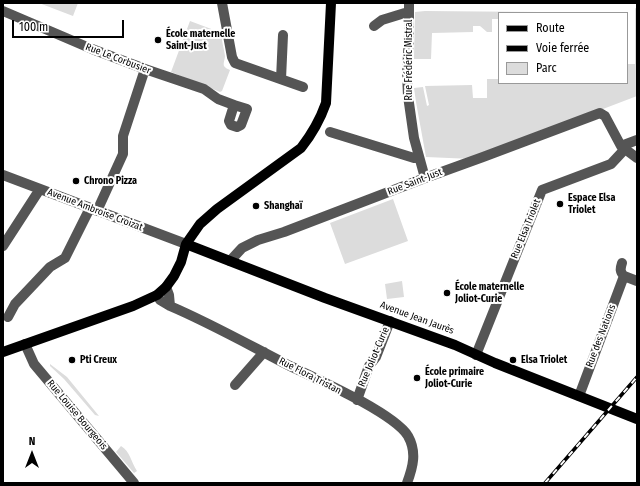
<!DOCTYPE html>
<meta charset="utf-8">
<style>
body{margin:0}
#map{position:relative;width:640px;height:486px;overflow:hidden;background:#fff;font-family:"Fira Sans Condensed",sans-serif}
canvas{display:block}
.frame{position:absolute;inset:0;border:4px solid #000;pointer-events:none}
.legend{position:absolute;left:498px;top:12px;width:130px;height:72px;box-sizing:border-box;background:#fff;border:1px solid #999;margin:0;padding:5px 7px;list-style:none;font-size:12px;color:#000}
.legend li{display:flex;align-items:center;gap:8px;height:20px}
.legend b{width:20px;border:1px solid #999}
.north{position:absolute;left:12px;top:434px;width:40px;height:40px;-webkit-text-stroke:3px #fff;paint-order:stroke;rotate:0deg;font-size:11px;font-weight:700;line-height:16px;text-align:center;color:#000}
.north::after{content:'';display:block;margin:auto;width:14px;height:18px;background:#000;clip-path:polygon(50% 0,100% 100%,50% 72%,0 100%)}
.scale{position:absolute;left:12px;top:20px;width:112px;height:18px;box-sizing:border-box;border:2px solid #000;border-top:0;padding-left:5px;font-size:12px;line-height:14px;white-space:nowrap;color:#000;-webkit-text-stroke:3px #fff;paint-order:stroke}
</style>
<div id="map">
<canvas width="640" height="486"></canvas>
<div class="frame"></div>
<ul class="legend">
<li><b style="height:5px;background:#000"></b>Route</li>
<li><b style="height:5px;background:#000"></b>Voie ferrée</li>
<li><b style="height:11px;background:#dcdcdc"></b>Parc</li>
</ul>
<div class="north">N</div>
<div class="scale">100 m</div>
</div>
<script>
const g = document.querySelector('canvas').getContext('2d');
g.lineJoin = 'round';
function fillPath(path, color) {
  g.fillStyle = color;
  g.fill(path, 'evenodd');
}
function trace(path, color, width, dash) {
  g.strokeStyle = color;
  g.lineWidth = width;
  g.lineCap = dash ? 'butt' : 'round';
  g.setLineDash(dash || []);
  g.stroke(path);
}
function drawText(font, color, halo, rows, align = 'center') {
  g.font = font + ' "Fira Sans Condensed",sans-serif';
  g.lineWidth = 4;
  g.setLineDash([]);
  g.textBaseline = 'middle';
  g.strokeStyle = halo;
  g.fillStyle = color;
  for (const [text, x, y, turn = 0] of rows) {
    g.save();
    g.translate(x, y);
    g.rotate((+turn || 0) * Math.PI / 180);
    g.textAlign = isNaN(turn) ? turn : align;
    if (halo) g.strokeText(text, 0, 0);
    g.fillText(text, 0, 0);
    g.restore();
  }
}
fillPath(new Path2D(`
 M39,3H78L73,16Z
 M635,8L637,9V96L472,159L426,157L416,102L414,88L423,87L427,106L429,105L425,86L472,85L473,98H487V79H499V83H627V64H635Z
 M425,11L539,12V13H499V19H492V32H487L480,26H473V32L432,33L431,59H414L415,12Z
 M190,21L222,33C221,40 224,48 225,56C225,59 223,63 224,66C225,68 228,69 230,70L222,91L220,92L171,72Z
 M393,199L408,241L345,264L330,223Z
 M402,281L404,297L387,299L385,284Z
 M50,364L67,377L99,416L95,415L64,379L50,366Z
 M121,446C130,451 131,462 137,471L134,473L116,452Z`), '#dcdcdc');
trace(new Path2D(`
 M222,3L232,57L235,63L303,87
 M409,3V35L407,73L408,96L414,138L425,178
 M3,11L92,49L145,69L204,89L218,99L234,105
 M374,26L382,20L408,12
 M281,79L283,35
 M234,105L247,109L241,125L237,127L231,125L229,121Z
 M330,132L414,158L419,157
 M621,146L637,140
 M3,175L186,244
 M97,211L123,154V136L145,69
 M3,246L40,189
 M230,261L242,248L258,240L284,232L425,178L483,157L600,113L605,116L621,146L637,158
 M622,263C620,269 620,272 624,276
 M166,287L169,295L170,306
 M157,295L160,300L170,306C210,323 249,345 288,365C315,378 394,413 408,436C417,452 413,467 407,483
 M8,317L15,304L50,267L65,258L90,208
 M25,344L34,364L134,483
 M476,355L542,190L611,164L625,149
 M235,385L264,352
 M579,396L624,276L637,281
 M357,400L369,366L376,357L390,321`), '#555', 10);
trace(new Path2D(`
 M186,244L325,298L455,345L495,363L637,419
 M3,352L133,306L157,295L166,287L174,276L181,262L186,244L200,224L217,209L301,148C312,134 320,120 326,103L331,3`), '#000', 10);
const rail = new Path2D(`
 M545,483L637,377`);
trace(rail, '#000', 3.5);
trace(rail, '#fff', 2, [6]);
for (const [x, y, r, color] of [
 [158,40,4,"#000"],
 [76,181,4,"#000"],
 [560,204,4,"#000"],
 [256,206,4,"#000"],
 [447,293,4,"#000"],
 [72,360,4,"#000"],
 [513,360,4,"#000"],
 [417,378,4,"#000"]
]) {
  const dot = new Path2D();
  dot.arc(x, y, r, 0, 2 * Math.PI);
  g.fillStyle = color;
  g.fill(dot);
  trace(dot, '#fff', 1.5);
}
drawText('bold 10px', '#000', '#fff', [
 ["École maternelle",166,34],
 ["Saint-Just",166,46],
 ["Chrono Pizza",84,181],
 ["Espace Elsa",568,198],
 ["Triolet",568,210],
 ["Shanghaï",264,206],
 ["École maternelle",455,287],
 ["Joliot-Curie",455,299],
 ["Pti Creux",80,360],
 ["Elsa Triolet",521,360],
 ["École primaire",425,372],
 ["Joliot-Curie",425,384]
], 'left');
drawText('10px', '#000', '#fff', [
 ["Rue Le Corbusier",118,59,21],
 ["Rue Frédéric Mistral",409,60,-90],
 ["Rue Saint-Just",415,182,-21],
 ["Avenue Ambroise Croizat",95,210,21],
 ["Rue Elsa Triolet",526,229,-68],
 ["Avenue Jean Jaurès",417,318,20],
 ["Rue des Nations",601,336,-69],
 ["Rue Joliot-Curie",374,357,-67],
 ["Rue Flora Tristan",310,376,27],
 ["Rue Louise Bourgeois",77,415,50]
]);
</script>
